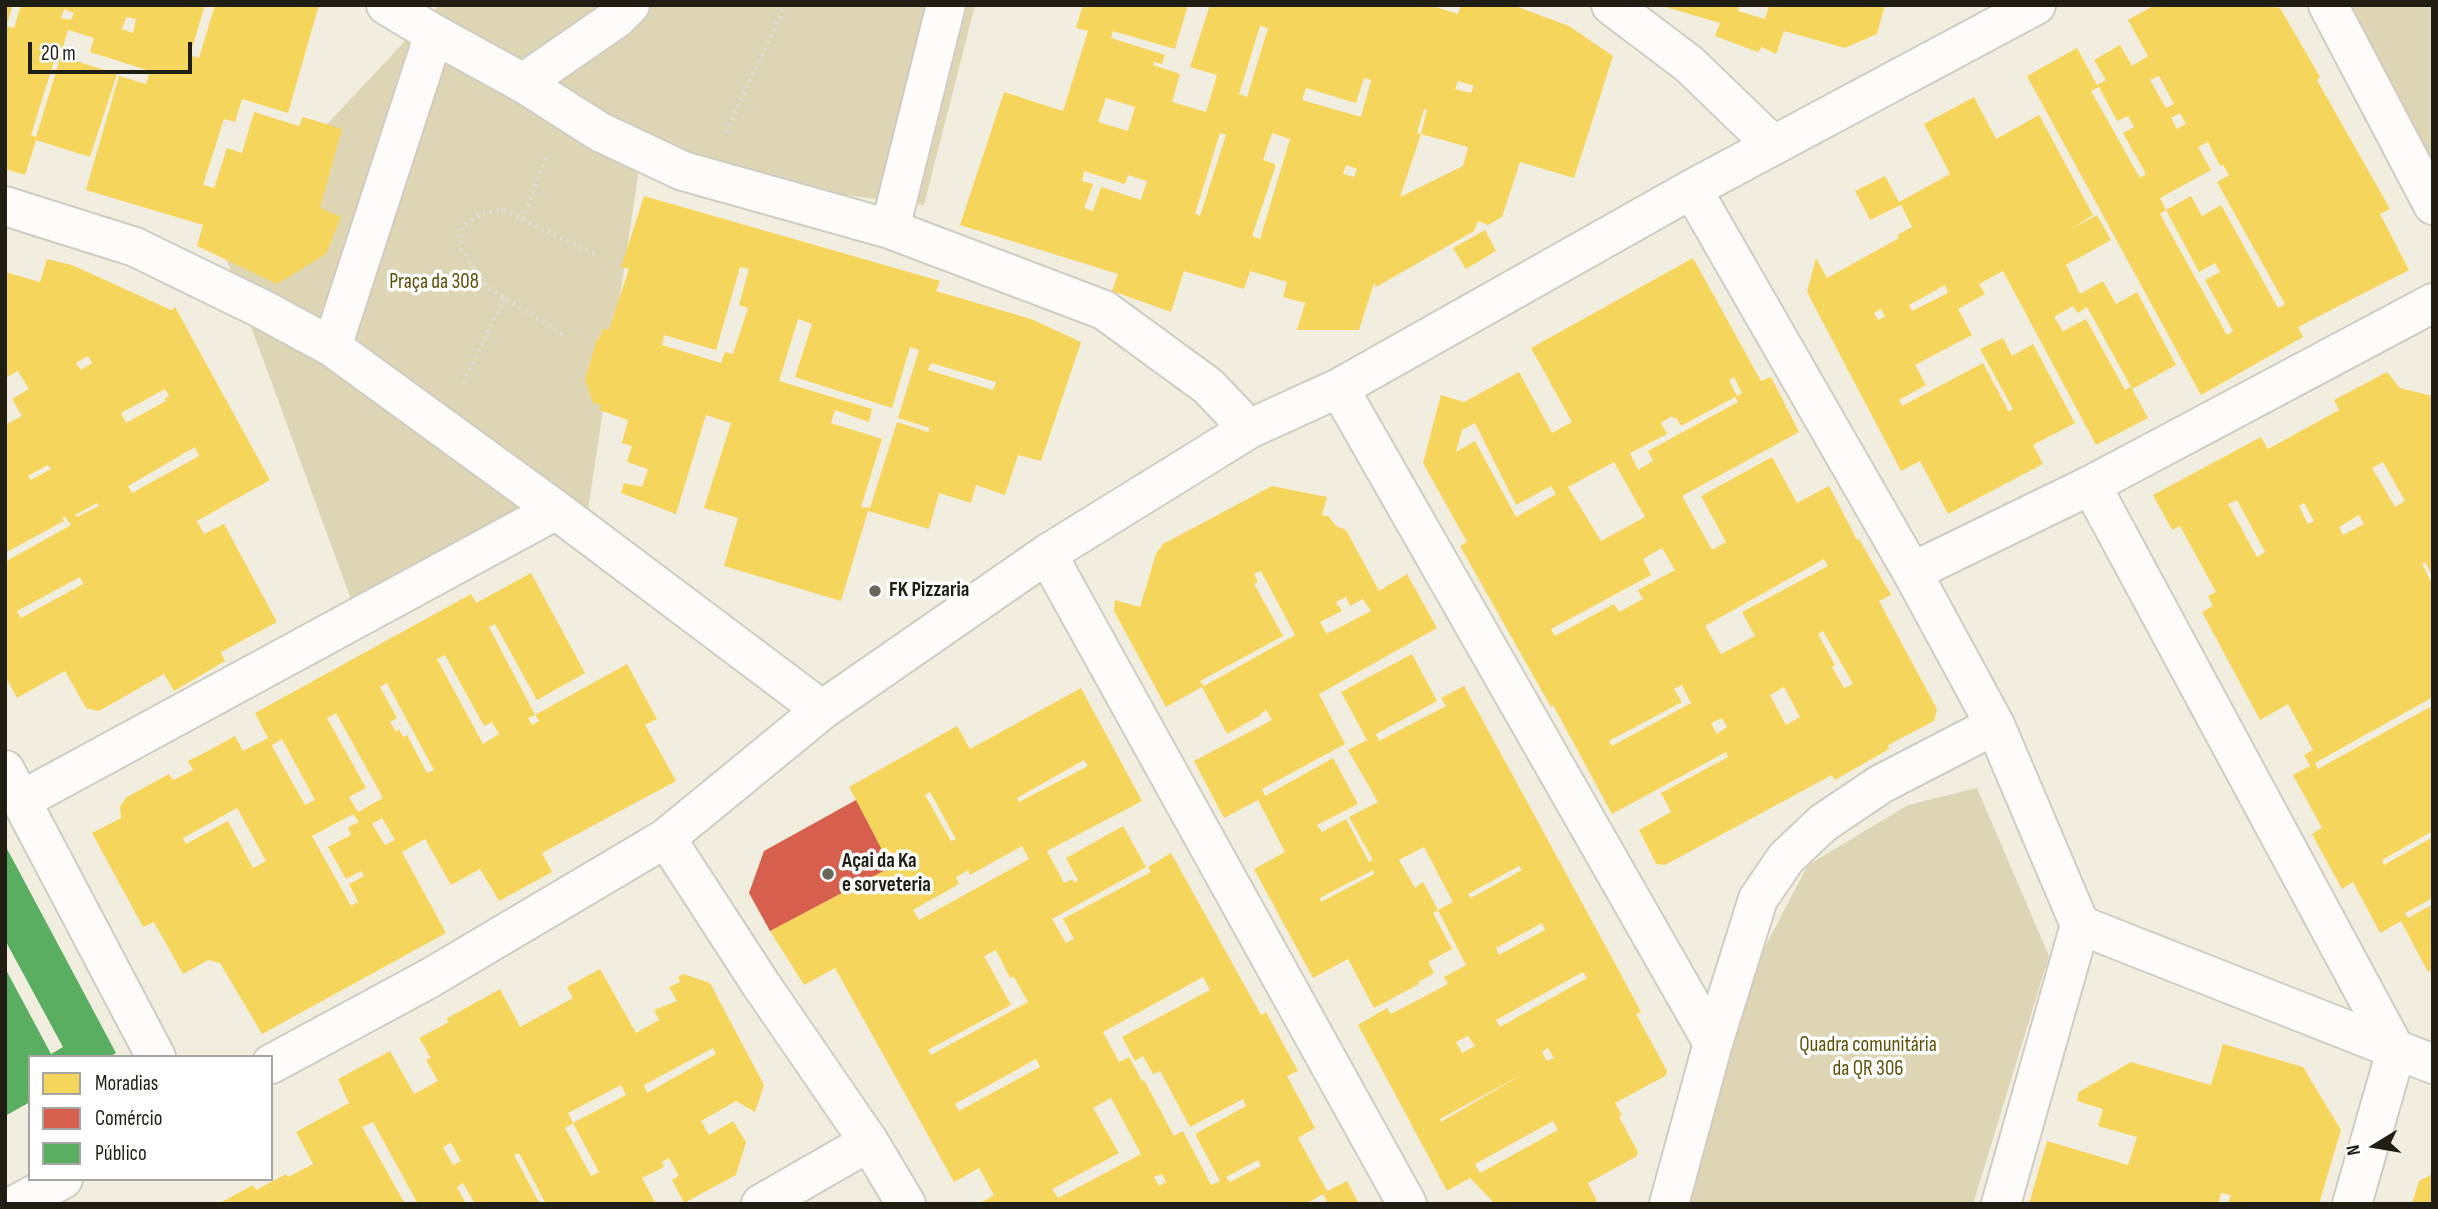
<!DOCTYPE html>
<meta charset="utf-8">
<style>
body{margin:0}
#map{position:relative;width:2438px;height:1209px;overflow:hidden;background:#f2eedf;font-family:"Sofia Sans Condensed",sans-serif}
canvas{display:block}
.frame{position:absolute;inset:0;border:7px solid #201d13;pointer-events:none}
.legend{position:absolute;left:28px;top:1055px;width:245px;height:126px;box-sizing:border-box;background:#fff;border:2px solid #a6a5a1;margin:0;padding:9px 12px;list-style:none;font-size:21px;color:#201d13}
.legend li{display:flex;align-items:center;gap:14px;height:35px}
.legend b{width:35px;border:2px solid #a6a5a1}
.north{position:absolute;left:2340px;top:1111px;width:70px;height:70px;-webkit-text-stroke:5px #fff;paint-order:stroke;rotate:259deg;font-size:19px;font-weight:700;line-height:28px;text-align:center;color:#201d13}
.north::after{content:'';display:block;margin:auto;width:24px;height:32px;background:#201d13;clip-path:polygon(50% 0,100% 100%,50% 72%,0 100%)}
.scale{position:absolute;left:28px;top:42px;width:164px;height:32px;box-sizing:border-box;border:4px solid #201d13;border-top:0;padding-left:9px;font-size:21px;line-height:24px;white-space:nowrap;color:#201d13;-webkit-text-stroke:5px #fff;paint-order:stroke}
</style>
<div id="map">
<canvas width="2438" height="1209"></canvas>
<div class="frame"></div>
<ul class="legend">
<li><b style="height:19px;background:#f6d55c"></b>Moradias</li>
<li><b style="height:19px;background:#d6604d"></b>Comércio</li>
<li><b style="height:19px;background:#5aae61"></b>Público</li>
</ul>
<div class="north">N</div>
<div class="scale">20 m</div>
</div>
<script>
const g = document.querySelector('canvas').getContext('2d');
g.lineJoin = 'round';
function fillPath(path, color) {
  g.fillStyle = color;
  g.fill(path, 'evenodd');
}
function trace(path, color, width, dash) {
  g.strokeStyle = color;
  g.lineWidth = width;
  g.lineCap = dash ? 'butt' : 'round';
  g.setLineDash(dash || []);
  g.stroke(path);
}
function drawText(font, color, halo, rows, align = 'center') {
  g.font = font + ' "Sofia Sans Condensed",sans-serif';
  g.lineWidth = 7;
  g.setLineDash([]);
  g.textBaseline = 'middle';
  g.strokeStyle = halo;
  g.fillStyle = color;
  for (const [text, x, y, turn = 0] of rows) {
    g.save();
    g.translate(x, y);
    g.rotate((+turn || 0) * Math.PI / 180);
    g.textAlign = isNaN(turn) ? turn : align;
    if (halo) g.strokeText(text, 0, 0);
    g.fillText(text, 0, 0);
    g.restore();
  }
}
fillPath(new Path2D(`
 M439,5H975L924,205L639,169L587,517L363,632L219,239Z
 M2328,5H2433V205Z
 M1977,788L2049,956L1973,1204H1678L1717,1038L1808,865L1908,805Z`), '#ded5b5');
fillPath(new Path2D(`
 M5,5H13L6,26L14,28L21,5H205L190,55L199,58L215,5H319L288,113L242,99L235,122L224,119L203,185L214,188L227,148L242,153L254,112L299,126L303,117L342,129L320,208L341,217L326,254L277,284L197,246L203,225L86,190L119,76L146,84L150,71L90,52L94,38L68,30L60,56L117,74L90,157L36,140L25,175L5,169ZM64,9L74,13L71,20L61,18ZM126,17L136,19L133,33L122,29ZM54,61L59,62L36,137L31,135Z
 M1083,5H1188L1175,49L1113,31L1111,38L1165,55L1162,64L1154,62L1153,65L1180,74L1172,102L1206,112L1217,75L1190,67L1210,5H1429L1458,14L1461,5H1512L1569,26L1613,56L1574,178L1520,162L1502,217L1488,225L1478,221L1474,231L1376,287L1374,283L1359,330H1297L1305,303L1283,297L1287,282L1250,271L1244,289L1184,271L1171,312L1112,291L1118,274L960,225L1004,92L1063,111L1088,31L1076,28ZM1260,26L1268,28L1247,97L1239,94ZM1364,78L1371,80L1361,117L1302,100L1306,88L1356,103ZM1458,81L1474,86L1471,93L1455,89ZM1106,98L1135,107L1128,131L1098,122ZM1424,109L1427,110L1421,134L1417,133ZM1220,133L1226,135L1200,216L1195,214ZM1272,133L1290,139L1260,239L1252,236L1275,168V164L1263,160ZM1421,134L1468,147L1463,166L1400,197ZM1346,165L1357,169L1354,177L1343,174ZM1084,171L1125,184L1128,175L1147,181L1141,200L1101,187L1093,211L1084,208L1093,184L1082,181Z
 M1659,5H1740L1738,11L1765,19L1769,5H1885L1877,34L1845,48L1784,31L1776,54L1762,47L1758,52L1715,36L1720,23Z
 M2155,5H2264L2280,8L2320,77L2317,80L2390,209L2380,214L2409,270L2298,327L2303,337L2201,395L2027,76L2077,48L2097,85L2106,80L2094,60L2120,45L2132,66L2148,56L2128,20ZM2159,76L2174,104L2166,108L2150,80ZM2099,87L2117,121L2128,116L2134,127L2123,133L2146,174L2140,178L2091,91ZM2180,113L2186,124L2177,129L2171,118ZM2208,142L2220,166L2223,165L2229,175L2217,182L2285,304L2278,308L2221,205L2202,216L2191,196L2166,210L2199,272L2215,263L2220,272L2205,280L2233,331L2227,335L2160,214L2166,210L2160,198L2211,170L2198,147Z
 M1974,97L1996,139L2039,115L2093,215L2071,229L2097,215L2111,240L2066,265L2080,294L2103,281L2116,304L2137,292L2176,365L2132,389L2148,418L2096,445L2003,271L1979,284L1985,294L1958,309L1972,335L1915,365L1926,385L1899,400L1902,406L1983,363L2009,412L2013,409L1980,349L2003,338L2012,356L2033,344L2075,423L2033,445L2043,464L1948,514L1920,461L1901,471L1807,292L1816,258L1827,278L1899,238L1897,235L1912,227L1901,205L1870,220L1855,191L1885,176L1899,202L1950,174L1924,124ZM1945,285L1948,293L1912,311L1909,305ZM2073,306L2078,313L2087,307L2131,387L2125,390L2086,319L2063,331L2054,317ZM1881,309L1885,317L1878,320L1874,313Z
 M644,196L940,281L936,291L1031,319L1081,342L1041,461L1018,455L1005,495L976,485L971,503L939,493L929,529L868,511L841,601L724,566L738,518L704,508L731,423L706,415L676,514L621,493L624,483L642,487L648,469L627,462L632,446L622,443L628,420L599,410L601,405L593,403L585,379L597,339H599L603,329L609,330L629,269L621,267ZM740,267L749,269L739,305L748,308L733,354L725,352L721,363L662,345L664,335L716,350ZM798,319L812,324L795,377L892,408L910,347L919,350L898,418L930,428L928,432L897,422L870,508L861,507L882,439L831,423L835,410L869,422L872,409L779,381ZM931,363L996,382L993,390L928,370Z
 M1485,230L1496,251L1466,269L1453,248Z
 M1693,258L1761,381L1771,377L1799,432L1682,496L1712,550L1726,542L1701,496L1772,457L1797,503L1829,486L1857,540L1859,539L1891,595L1879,601L1937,709L1934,721L1888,745L1889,749L1835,780L1832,775L1665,865L1656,864L1639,830L1671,812L1661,793L1728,757L1726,752L1612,814L1553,705L1551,707L1460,546L1467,542L1423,463L1441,395L1464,402L1519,372L1552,433L1572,422L1531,348ZM1734,377L1742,393L1737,396L1729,380ZM1735,397L1738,402L1648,451L1653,461L1638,470L1630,453L1667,434L1661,423L1672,416L1674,419L1676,417L1681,426ZM1475,423L1516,505L1551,486L1556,494L1516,517L1475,441L1456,452L1462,430ZM1614,462L1645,517L1601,541L1568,487ZM1662,548L1675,570L1638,590L1643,599L1619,612L1614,604L1555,636L1551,629L1651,575L1643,559ZM1824,559L1828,566L1742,612L1755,636L1721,654L1705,626ZM1823,631L1853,684L1844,688L1832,667L1835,665L1818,634ZM1682,685L1691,703L1612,746L1609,741L1682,702L1674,689ZM1784,687L1800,717L1786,725L1770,695ZM1722,718L1727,727L1717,734L1711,723Z
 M47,259L72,265L171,310L175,307L270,480L197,521L204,534L224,524L277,622L221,652L225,661L174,691L164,674L99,711L86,708L65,671L17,698L5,676V562L71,525L65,517L62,518L64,521L5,553V425L22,416L12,399L29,389L18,371L5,378V272L40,282ZM88,356L92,363L81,370L76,363ZM165,389L169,396L165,398L166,401L126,423L121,413ZM195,447L199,456L132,493L128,486ZM48,465L51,469L31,480L28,476ZM97,503L99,506L77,517L75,515ZM80,577L83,584L21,618L17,611Z
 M2387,372L2400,388L2433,396V577L2425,562L2422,564L2433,585V697L2315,763L2318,769L2430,707L2433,712V831L2382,860L2384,865L2433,837V898L2405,913L2408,918L2433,904V976L2430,971L2428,972L2401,921L2380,933L2353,882L2342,889L2312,834L2322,828L2293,775L2310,766L2304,755L2313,750L2288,704L2260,720L2202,612L2213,606L2208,596L2216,592L2180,526L2172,530L2153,495L2261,437L2268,449L2339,410L2334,400ZM2383,462L2405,501L2395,507L2372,468ZM2237,500L2265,552L2257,557L2228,504ZM2304,503L2314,521L2308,524L2299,506ZM2359,515L2364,524L2343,535L2339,527Z
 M1272,486L1327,497L1322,515L1328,516L1336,526L1346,530L1379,591L1407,574L1437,628L1319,694L1345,744L1262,789L1265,796L1333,758L1358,804L1317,825L1322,832L1346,819L1369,862L1373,860L1349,817L1378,802L1348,750L1367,740L1341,692L1412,654L1437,701L1376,734L1379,741L1446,706L1441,698L1464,686L1611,956L1641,1012L1636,1014L1667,1071L1665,1076L1615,1103L1622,1115L1619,1117L1638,1152L1637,1156L1588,1183L1597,1201L1593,1204H1495L1470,1178L1447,1191L1358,1025L1387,1008L1391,1014L1448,984L1444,977L1466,965L1438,910L1433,913L1452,949L1428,962L1434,973L1418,982L1419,984L1374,1008L1348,959L1313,978L1254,869L1285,852L1258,800L1224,818L1194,761L1272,720L1266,710L1260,714L1261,715L1227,734L1202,687L1166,707L1114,611L1115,600L1140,607L1156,554L1163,544ZM1261,571L1295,635L1204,686L1200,681L1283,636L1254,584L1258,582L1254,574ZM1346,597L1350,606L1363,599L1371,611L1327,634L1320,622L1342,611L1336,602ZM1424,847L1453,902L1438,910L1423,882L1415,888L1399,860ZM1519,866L1522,870L1471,898L1468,894ZM1373,870L1374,874L1321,902L1320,898ZM1542,923L1545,930L1499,955L1496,948ZM1583,972L1587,978L1500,1027L1496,1020ZM1468,1036L1475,1046L1462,1053L1456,1042ZM1548,1048L1554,1058L1547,1061L1542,1052ZM1523,1074L1441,1122L1440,1119ZM1553,1121L1558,1130L1480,1173L1475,1164Z
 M531,573L585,673L537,700L495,624L489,627L535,715L528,718L532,725L539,721L535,715L627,664L657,719L645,725L676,781L542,853L552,872L499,901L480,869L451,885L425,839L402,852L446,933L262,1034L220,963L208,960L183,974L154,922L143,927L92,833L121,818L120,806L127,797L169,774L173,780L193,770L188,761L206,752L235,736L243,751L268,738L255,713L471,594L476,603ZM445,655L484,726L492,722L499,734L483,744L437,659ZM387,683L434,770L427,773L407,735L403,737L399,729L396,732L390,722L397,718L380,687ZM336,713L383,798L358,812L349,797L366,788L327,718ZM282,739L315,800L305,805L273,748L272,745ZM237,808L266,861L253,868L228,821L186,844L183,838ZM353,814L359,822L348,827L351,835L328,847L346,879L361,871L364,876L349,884L358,902L351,906L312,836ZM382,818L395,840L385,845L372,824Z
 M1081,688L1142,801L1047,851L1064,883L1073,879L1074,883L1078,880L1066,858L1123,826L1146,867L1052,919L1066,943L1074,939L1063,919L1151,872L1148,867L1171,853L1261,1015L1266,1012L1298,1071L1287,1076L1315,1128L1298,1138L1327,1191L1347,1181L1359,1204H1328L1323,1194L1305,1204H979L994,1195L979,1168L954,1182L835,968L804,985L770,931L891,867L849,787L957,726L970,749ZM1084,760L1088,766L1019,802L1017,798ZM930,792L956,839L951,841L925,795ZM1022,846L1029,859L919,920L913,910L959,884L956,877L968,870L970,875ZM996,950L1010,978L1014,977L1028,1002L931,1055L928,1050L1011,1005L984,956ZM1203,977L1210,990L1122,1037L1135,1061L1143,1056L1153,1074L1160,1071L1190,1127L1243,1099L1246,1106L1195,1134L1220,1181L1211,1185L1183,1131L1174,1136L1144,1080L1142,1081L1129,1057L1119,1062L1103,1032ZM1036,1059L1040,1067L959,1111L955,1104ZM1111,1098L1141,1154L1058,1198L1052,1189L1119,1153L1093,1108ZM1258,1160L1261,1166L1230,1182L1226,1177ZM1162,1174L1166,1182L1159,1186L1154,1177Z
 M600,969L636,1033L659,1020L654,1010L677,1001L669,987L680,982L678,977L683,974L710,983L764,1085L755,1112L736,1101L701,1121L709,1135L733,1121L746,1142L736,1175L684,1203L672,1180L679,1176L669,1158L662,1162L664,1167L642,1178L656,1204H546L519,1153L514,1155L540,1204H475L463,1183L457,1187L466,1204H418L373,1122L362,1127L405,1204H218L253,1185L256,1190L286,1174L288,1177L313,1164L296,1132L349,1103L338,1079L390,1051L414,1094L438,1081L426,1060L431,1058L419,1038L449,1022L446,1019L500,989L520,1027L573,998L567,987ZM713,1048L716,1054L647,1093L644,1085ZM621,1085L626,1095L573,1123L599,1172L591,1176L565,1128L573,1123L568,1113ZM451,1143L461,1161L453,1165L443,1147Z
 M2223,1044L2303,1067L2341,1130L2319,1204H2228L2231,1195L2221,1193L2218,1204H2029L2047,1141L2128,1165L2137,1137L2098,1126L2103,1109L2077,1101L2079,1092L2131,1062L2211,1085Z
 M2433,1174V1204H2412L2419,1181Z`), '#f6d55c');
fillPath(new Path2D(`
 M856,800L891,867L770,931L749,893L764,851Z`), '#d6604d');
fillPath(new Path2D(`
 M5,845L116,1053L109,1057H30V1102L5,1116V968L51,1054L63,1047L5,940Z`), '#5aae61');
const minor = new Path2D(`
 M386,5L434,34L523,83L600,132L683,171L890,229L1104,310L1208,386L1249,429
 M1611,5L1689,64L1773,145
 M2328,5L2433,205
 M523,83L617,18L630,5
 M1692,189L1912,572L1995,725L2080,925L2001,1204
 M5,206L135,247L262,309L332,347L556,510L822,710
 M890,229L946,5
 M332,347L434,34
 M1339,388L1713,1043L1669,1204
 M2091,485L2433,303
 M1047,554L1407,1204
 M1912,572L2091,485L2396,1051L2352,1204
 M5,770L156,1057
 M22,800L556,510
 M666,838L760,983L869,1142L906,1204
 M2080,925L2433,1064
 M1713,1043L1758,899L1786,858L1823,823L1881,784L1995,725
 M271,1064L430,978L666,838L822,710L1047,554L1249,429L1339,388L1692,189L2036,5
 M17,1204L63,1179
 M761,1204L869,1142`);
trace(minor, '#d0ccc1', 42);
trace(new Path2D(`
 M726,132L785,5
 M523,219L547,155
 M562,334L486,286L461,249L462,227L482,213L503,210L595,254
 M464,383L504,298`), '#dfded9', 4.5, [2, 5]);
trace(minor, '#fdfcfa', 38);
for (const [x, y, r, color] of [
 [875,591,7,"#6a665a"],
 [828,874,7,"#6a665a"]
]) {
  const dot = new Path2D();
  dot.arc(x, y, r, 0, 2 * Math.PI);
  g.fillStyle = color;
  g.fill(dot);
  trace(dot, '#fff', 2.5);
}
drawText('21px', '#5e4f07', '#fff', [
 ["Praça da 308",434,283],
 ["Quadra comunitária",1868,1046],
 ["da QR 306",1868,1070]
]);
drawText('bold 21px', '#201d13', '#fff', [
 ["FK Pizzaria",889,591],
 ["Açai da Ka",842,862],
 ["e sorveteria",842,886]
], 'left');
</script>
